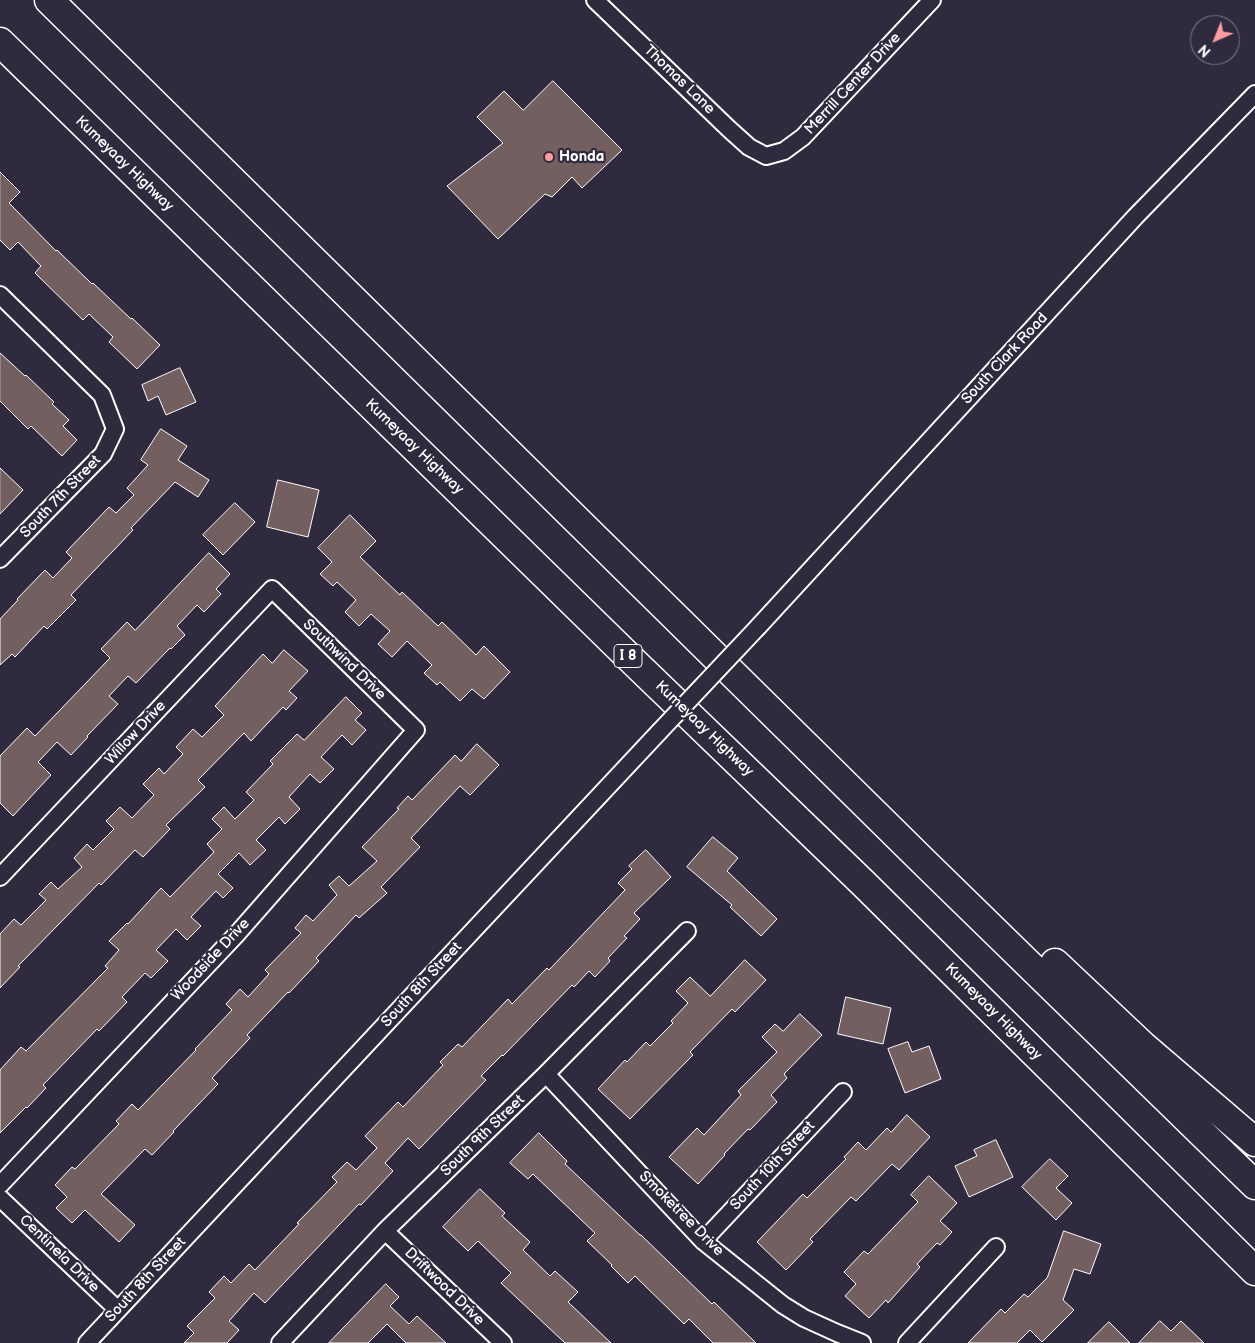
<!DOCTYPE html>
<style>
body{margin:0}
#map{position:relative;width:1255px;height:1343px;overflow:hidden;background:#2f2a3d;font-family:"Balsamiq Sans",sans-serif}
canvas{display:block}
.north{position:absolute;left:1190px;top:15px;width:50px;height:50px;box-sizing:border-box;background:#2f2a3d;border:1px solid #827f8b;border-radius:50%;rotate:224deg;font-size:14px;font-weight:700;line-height:20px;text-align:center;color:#fff}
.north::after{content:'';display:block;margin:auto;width:18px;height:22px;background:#ff9aa2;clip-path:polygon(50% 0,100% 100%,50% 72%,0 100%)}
</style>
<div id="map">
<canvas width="1255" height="1343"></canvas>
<div class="north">N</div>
</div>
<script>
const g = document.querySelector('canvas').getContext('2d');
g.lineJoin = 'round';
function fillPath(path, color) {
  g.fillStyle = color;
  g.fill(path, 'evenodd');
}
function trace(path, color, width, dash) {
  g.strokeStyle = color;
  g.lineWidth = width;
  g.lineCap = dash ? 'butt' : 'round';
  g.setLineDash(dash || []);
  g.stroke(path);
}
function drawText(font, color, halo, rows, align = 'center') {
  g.font = font + ' "Balsamiq Sans",sans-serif';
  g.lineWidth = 4.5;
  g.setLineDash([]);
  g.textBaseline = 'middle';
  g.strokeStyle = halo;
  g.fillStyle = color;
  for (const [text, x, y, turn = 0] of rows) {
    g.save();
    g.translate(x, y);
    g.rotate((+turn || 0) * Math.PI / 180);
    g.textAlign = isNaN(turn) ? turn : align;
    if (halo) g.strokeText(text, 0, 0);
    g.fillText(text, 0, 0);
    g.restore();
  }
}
const building = new Path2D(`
 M553,81L622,150L582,188L572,177L552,197L545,194L498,239L447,186L503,143L477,117L504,91L523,110Z
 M0,172L20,192L9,203L56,251L57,250L92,284L93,283L131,319L132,318L160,345L137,369L109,342L113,337L89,314L83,320L35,273L41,266L18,242L10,250L0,240Z
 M0,353L25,376L26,375L54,402L52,404L69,420L63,426L77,440L62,456L31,426L28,429L0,401Z
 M180,368L196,402L166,415L158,396L148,401L142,385Z
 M161,429L187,446L178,460L209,480L198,497L175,482L131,528L133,530L71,595L76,600L47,629L44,626L15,657L12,654L0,665V619L18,600L17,599L45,570L53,578L72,558L66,552L109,507L116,513L134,495L127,488L148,465L141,460Z
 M0,468L23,490L0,514Z
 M278,480L319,490L308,537L267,527Z
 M235,503L255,522L223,555L203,535Z
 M350,515L376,541L360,557L400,595L402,592L438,626L442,622L476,655L484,646L510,672L484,699L472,689L460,701L440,682L437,685L424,673L432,665L407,641L392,657L378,644L390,631L371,614L359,626L345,612L356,600L337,582L333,586L320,574L332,562L318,548Z
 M209,553L230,574L216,589L221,594L204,612L197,605L177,626L185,635L171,649L170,648L136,683L128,676L109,696L118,704L87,736L88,737L71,755L57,742L38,762L51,775L13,816L0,803V756L27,728L35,736L110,658L101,649L127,622L135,630Z
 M284,650L308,671L289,691L297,698L286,710L283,707L251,741L244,733L198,780L205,787L166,825L170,829L143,857L135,850L101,885L99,883L18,966L20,967L0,988V934L14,919L21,925L46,900L39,894L51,882L58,889L82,867L74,858L87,844L93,850L114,829L106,821L120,807L132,818L154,795L143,784L159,768L164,774L183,754L176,747L193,729L202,737L224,715L215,706L263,654L272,663Z
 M346,697L362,713L355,720L366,730L352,745L342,735L321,757L334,769L320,783L310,774L289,797L300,809L285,824L279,817L256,840L266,850L250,865L239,853L218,874L233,888L223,898L216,891L191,917L201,926L187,940L176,929L156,950L168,961L151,978L145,973L122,997L127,1002L99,1031L97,1029L43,1085L46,1088L27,1108L26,1107L0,1133V1070L21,1047L26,1051L108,968L105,966L119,950L109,941L127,923L128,924L161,888L170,897L214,852L207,844L222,829L212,819L224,807L235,819L254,800L246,792L273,764L270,761L297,734L304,740Z
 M477,744L499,765L470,795L460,786L411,838L420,847L381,887L387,893L359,918L356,915L316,958L319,961L289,993L288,992L247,1035L250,1038L212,1078L218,1084L173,1131L174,1132L152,1155L145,1149L101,1194L135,1225L119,1242L85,1210L72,1223L56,1208L67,1197L55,1185L72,1167L75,1169L119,1124L116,1121L132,1104L138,1110L196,1050L195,1049L232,1010L226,1004L240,989L248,997L269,974L265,970L301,933L295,928L306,915L313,921L337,895L329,885L339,876L349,886L377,861L362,847L399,809L397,808L408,796L412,800L455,755L461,761Z
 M713,837L738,858L727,871L777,919L761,936L730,907L732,905L687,867Z
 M646,850L671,877L634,913L640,919L624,936L627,938L608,958L610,961L595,977L589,971L574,987L572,985L503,1056L502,1055L481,1076L486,1080L419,1149L408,1138L385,1163L393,1171L361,1205L359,1204L265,1303L254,1293L229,1321L239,1330L227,1343H184L194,1333L187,1326L215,1298L209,1292L224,1276L231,1283L249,1264L255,1270L299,1224L297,1223L337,1182L332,1177L347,1162L356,1170L377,1148L365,1136L398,1102L403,1107L443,1065L440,1062L458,1044L462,1047L508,999L512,1004L547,968L549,970L625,890L618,883L632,869L629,866Z
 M745,960L766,980L735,1012L732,1009L690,1052L693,1055L630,1119L598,1089L625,1060L627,1062L646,1042L650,1046L673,1023L671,1021L688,1003L676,991L690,977L710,996Z
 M846,997L891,1008L883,1044L838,1034Z
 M800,1014L822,1035L784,1074L787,1078L771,1095L777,1102L750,1130L748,1129L724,1154L725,1155L698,1184L669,1157L697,1128L704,1135L741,1095L738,1091L777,1052L762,1037L775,1024L783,1031Z
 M908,1042L912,1052L929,1046L941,1079L905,1093L888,1049Z
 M907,1115L930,1137L899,1170L892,1164L856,1201L851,1197L810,1239L813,1242L786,1270L757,1242L803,1194L807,1198L846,1159L844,1157L858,1142L866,1150L887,1128L891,1132Z
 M539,1133L567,1161L565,1164L640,1235H641L712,1304L714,1302L756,1343H713L689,1319L684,1324L635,1276L628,1283L611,1266L612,1265L587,1241L595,1233L533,1174L528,1179L510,1163Z
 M996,1140L1013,1177L969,1197L955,1166L977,1156L974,1150Z
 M1050,1159L1068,1176L1056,1188L1072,1203L1056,1220L1022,1187Z
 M929,1176L957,1203L940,1221L952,1232L940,1245L937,1243L917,1264L920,1267L888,1303L886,1300L869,1318L845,1296L856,1284L844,1272L864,1251L868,1254L918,1202L911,1195Z
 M480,1189L505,1213L502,1216L530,1242L523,1250L550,1276L555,1271L578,1292L568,1302L611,1343H565L501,1283L511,1273L478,1241L468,1251L443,1227Z
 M1064,1231L1101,1244L1090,1274L1074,1269L1063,1300L1074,1310L1042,1342L1030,1330L1017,1343H968L1001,1309L1005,1313L1024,1294L1028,1297L1047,1278Z
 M386,1284L399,1297L390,1306L409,1324L417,1316L446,1343H406L387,1324L368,1343H329Z
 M1160,1321L1171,1331L1181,1321L1204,1343H1139Z
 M1109,1322L1130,1343H1088Z`);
fillPath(building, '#735e60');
trace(building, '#fff', 1);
const street = new Path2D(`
 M595,0L729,129L749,147L766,156L784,151L803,137L932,0
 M0,295L102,395L115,429L103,454L0,559
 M758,627L1136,216L1255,94
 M0,877L272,589L416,730L236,935L0,1185
 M546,1074L703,1241L783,1305L804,1318L837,1333L862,1343
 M0,1198L118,1310
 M385,1231L503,1343
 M703,1241L843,1092
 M87,1343L659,732
 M280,1343L385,1231L546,1074L687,931
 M907,1343L996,1247`);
const highway = new Path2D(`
 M49,0L931,869L1255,1185
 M0,42L637,665L862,882L1255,1271
 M1055,963L1142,1045L1255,1142`);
trace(street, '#fff', 20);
trace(highway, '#fff', 31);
trace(street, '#2f2a3d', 16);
trace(highway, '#2f2a3d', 28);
const streetBridge = new Path2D(`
 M659,732L758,627`);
trace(streetBridge, '#fff', 20, []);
trace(streetBridge, '#2f2a3d', 16);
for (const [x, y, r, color] of [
 [549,157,5,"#ff9aa2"]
]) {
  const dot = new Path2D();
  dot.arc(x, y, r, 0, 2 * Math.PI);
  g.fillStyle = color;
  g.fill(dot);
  trace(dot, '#2f2a3d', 2);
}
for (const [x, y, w] of [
 [628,656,28]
]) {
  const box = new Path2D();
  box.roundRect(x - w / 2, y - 11.5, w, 23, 4);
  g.fillStyle = '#2f2a3d';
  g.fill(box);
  trace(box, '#fff', 1);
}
drawText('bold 14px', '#fff', null, [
 ["I 8",628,656]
]);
drawText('15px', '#fff', '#2f2a3d', [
 ["Thomas Lane",679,80,44],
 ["Merrill Center Drive",853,84,-47],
 ["Kumeyaay Highway",124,164,44],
 ["South Clark Road",1005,359,-47],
 ["Kumeyaay Highway",414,447,44],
 ["South 7th Street",61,497,-46],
 ["Southwind Drive",344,660,44],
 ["Kumeyaay Highway",704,729,44],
 ["Willow Drive",136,733,-47],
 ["Woodside Drive",211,960,-47],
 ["South 8th Street",422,985,-47],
 ["Kumeyaay Highway",993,1012,45],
 ["South 9th Street",483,1136,-44],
 ["South 10th Street",773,1166,-47],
 ["Smoketree Drive",681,1214,45],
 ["Centinela Drive",59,1254,44],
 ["South 8th Street",146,1280,-47],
 ["Driftwood Drive",444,1287,44]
]);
drawText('bold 15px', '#fff', '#2f2a3d', [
 ["Honda",559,157]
], 'left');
</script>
